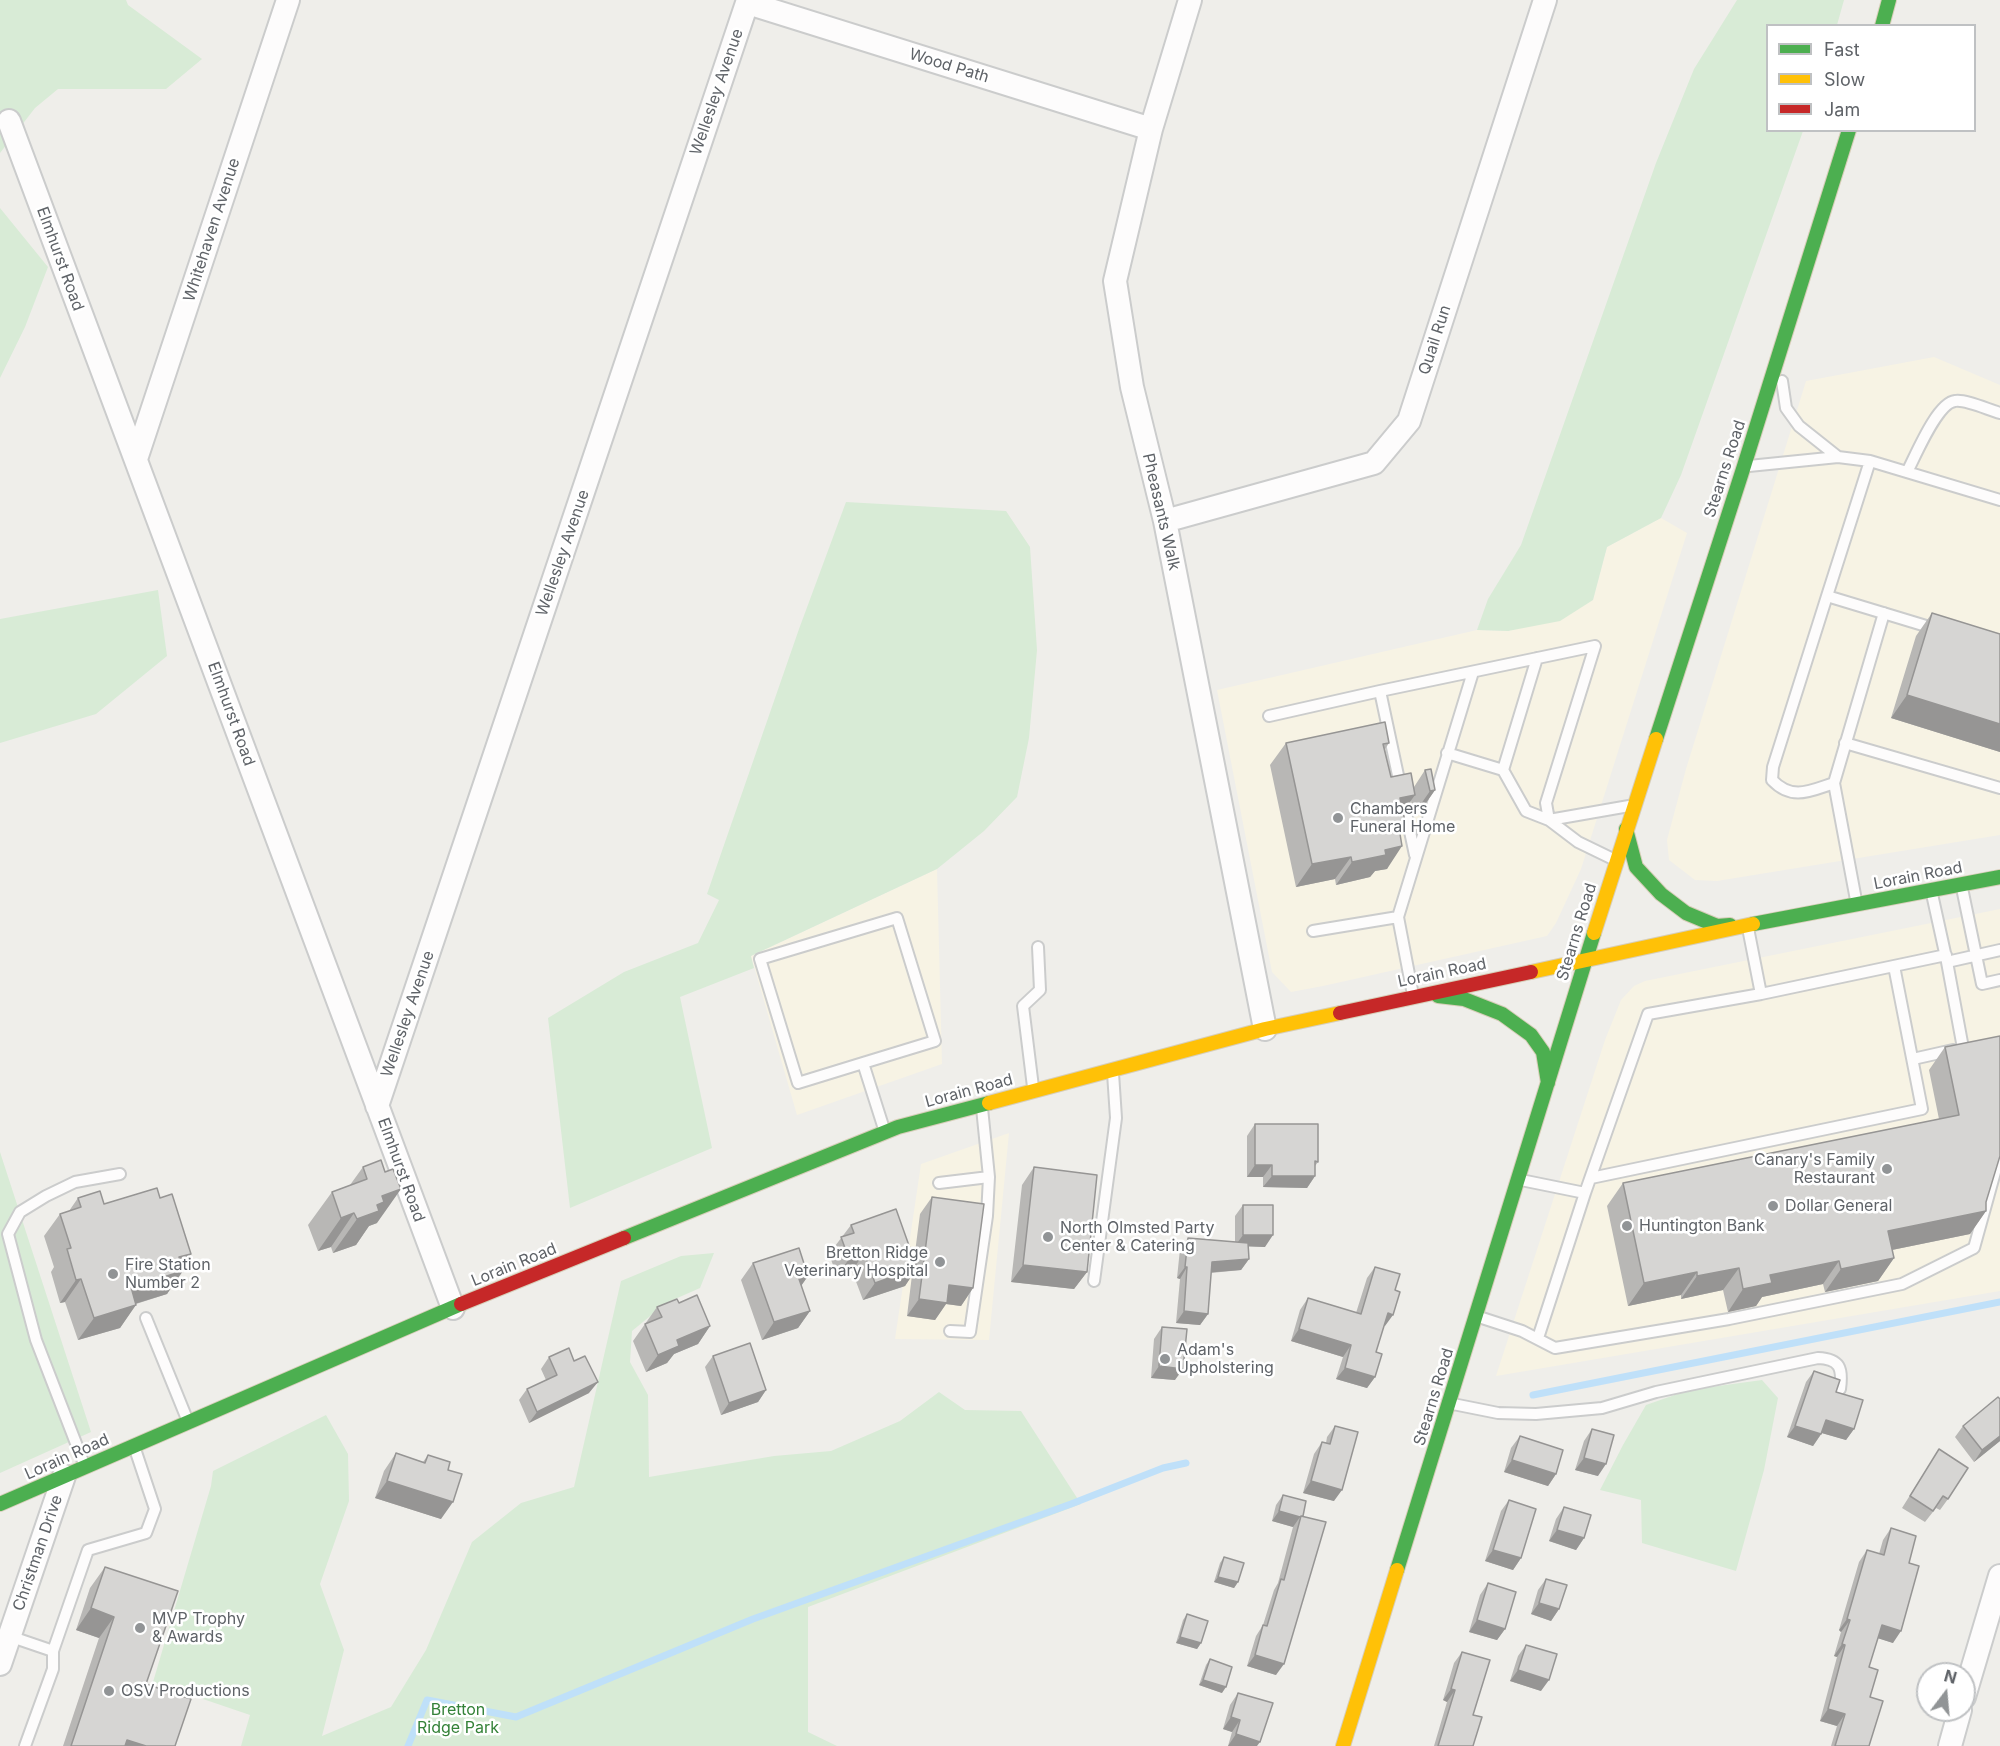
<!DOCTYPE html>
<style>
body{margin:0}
#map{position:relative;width:2000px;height:1746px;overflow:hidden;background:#efeeea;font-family:Inter,sans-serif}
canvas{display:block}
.legend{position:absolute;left:1766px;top:24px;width:210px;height:108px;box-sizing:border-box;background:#fff;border:2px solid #bfc1c3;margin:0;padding:8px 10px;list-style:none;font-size:18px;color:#5f6368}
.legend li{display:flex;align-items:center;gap:12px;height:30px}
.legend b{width:30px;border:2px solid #bfc1c3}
.north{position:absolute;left:1916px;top:1662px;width:60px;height:60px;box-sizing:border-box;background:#fff;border:2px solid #bfc1c3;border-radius:50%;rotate:16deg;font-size:16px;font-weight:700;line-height:24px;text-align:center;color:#5f6368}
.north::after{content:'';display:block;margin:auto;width:21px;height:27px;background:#919496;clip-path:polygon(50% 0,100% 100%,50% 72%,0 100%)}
</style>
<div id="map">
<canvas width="2000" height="1746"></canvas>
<ul class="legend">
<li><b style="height:8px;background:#4caf50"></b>Fast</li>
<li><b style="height:8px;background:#ffc107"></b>Slow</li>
<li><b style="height:8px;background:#c62828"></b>Jam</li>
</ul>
<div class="north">N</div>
</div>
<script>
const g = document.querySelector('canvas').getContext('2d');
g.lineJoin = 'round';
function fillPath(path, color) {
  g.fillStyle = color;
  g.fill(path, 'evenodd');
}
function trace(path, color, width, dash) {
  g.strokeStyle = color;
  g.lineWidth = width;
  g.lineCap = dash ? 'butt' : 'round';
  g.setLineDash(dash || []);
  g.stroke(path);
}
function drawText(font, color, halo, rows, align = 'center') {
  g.font = font + ' Inter,sans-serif';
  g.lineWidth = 5;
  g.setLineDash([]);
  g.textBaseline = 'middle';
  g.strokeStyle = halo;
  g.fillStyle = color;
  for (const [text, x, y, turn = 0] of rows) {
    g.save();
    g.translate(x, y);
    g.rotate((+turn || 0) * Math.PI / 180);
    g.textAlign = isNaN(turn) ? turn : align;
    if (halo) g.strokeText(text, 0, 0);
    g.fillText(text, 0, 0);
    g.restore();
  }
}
fillPath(new Path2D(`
 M1934,357L2000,385V835L1717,881L1695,880L1669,860L1667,840L1686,769L1806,381Z
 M1661,518L1687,533L1581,869L1556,923L1547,936L1323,986L1291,992L1272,972L1217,690L1477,630L1508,631L1593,600L1607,547Z
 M937,869L942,1064L797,1115L751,956Z
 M2000,909V1291L1496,1376L1605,1040L1621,1000L1634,986L1645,981Z
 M1009,1133L989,1340L895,1339L921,1164Z`), '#f7f3e4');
fillPath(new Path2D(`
 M0,0H126L128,5L202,59L166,89H58L35,108L0,153Z
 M1737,0H1844L1837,25L1768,26V130L1803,131L1681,475L1661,518L1607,547L1593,600L1560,621L1508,631L1477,630L1488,599L1521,545L1656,163L1694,69Z
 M0,208L48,267L25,327L0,378Z
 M846,502L1006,511L1030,547L1037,650L1029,738L1017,797L984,831L937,869L751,956L754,968L680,997L712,1148L570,1208L548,1018L624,972L698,943L719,900L707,894L799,629Z
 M158,590L167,656L96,714L0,743V619Z
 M0,1152L91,1432L0,1473Z
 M714,1253L700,1288L666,1303L632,1331L630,1362L648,1395L649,1477L774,1456L831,1451L900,1421L939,1392L965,1410L1021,1411L1081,1504L808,1607V1732L837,1746H241L250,1715L153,1682L211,1486L213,1471L326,1415L348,1454L349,1501L320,1584L344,1650L322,1736L391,1707L426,1650L472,1542L521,1503L574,1487L621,1281L681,1256Z
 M1762,1380L1778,1398L1764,1470L1736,1571L1642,1543L1641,1500L1600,1490L1623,1445L1646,1405L1689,1390Z`), '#d8ebd6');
trace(new Path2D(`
 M1533,1395L2000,1302
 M408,1746L427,1700L516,1717L753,1619L1071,1504L1163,1468L1186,1463`), '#bfe0f9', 7);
const lane = new Path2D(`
 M1782,381L1786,408L1799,426L1838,457
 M1749,466L1838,457L1870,461L2000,500
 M1907,472C1916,455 1937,403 1955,401C1965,399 1989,410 2000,413
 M1827,596L1870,461
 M1380,691L1415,855
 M1269,716L1380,691L1595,646L1546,803L1549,820
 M1845,743L2000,788
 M1447,753L1503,770L1526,811L1549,820L1578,842L1613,859
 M1503,770L1537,658
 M1834,783C1810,791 1792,801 1772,780L1773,767L1827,596L1936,629
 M1549,820L1629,806
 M1962,888L1982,984L2000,980
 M1932,894L1947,962L1963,1048
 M1856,900L1834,783L1884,613
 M1748,928L1761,994
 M1313,931L1398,917
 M1947,962L2000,950
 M1413,995L1398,917L1473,672
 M1913,1059L1953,1050
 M863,1063L798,1083L760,959L897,918L935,1041L863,1063L884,1129
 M1033,1087L1023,1006L1040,990L1038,947
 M1591,1178L1922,1109L1894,966
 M1521,1180L1585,1193L1648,1014L1761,994L1946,955
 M939,1183L989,1177L982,1108
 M1094,1281L1116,1118L1113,1073
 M1479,1317L1522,1331L1555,1348L1729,1319L1902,1284L1974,1248L2000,1154
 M146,1318L187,1419
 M950,1331L970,1332L987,1216L989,1177
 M1538,1338L1585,1193
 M1453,1404L1498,1413L1536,1414L1602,1408L1656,1392L1818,1358C1840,1359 1843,1368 1840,1389
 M84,1464L36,1340L8,1234L20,1212L46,1196L75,1182L120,1174
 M9,1636L53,1651L88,1550L146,1533L155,1509L135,1449
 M25,1746L53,1669V1651`);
const street = new Path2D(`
 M1190,0L1151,129L1115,281L1132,387L1165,521L1265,1029
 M748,3L1151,129
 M9,121L453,1308
 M136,459L288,0
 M1165,521L1374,463L1409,421L1545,0
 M377,1106L748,0
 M0,1664L64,1476
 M1964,1697L2000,1576
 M1950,1746L1960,1710`);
const fast = new Path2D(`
 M1882,26L1889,0
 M1656,739L1744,466L1849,130
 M1626,829L1636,867L1661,894L1686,913L1717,926L1730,925
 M1753,924L2000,877
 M1438,996L1464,999L1502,1014L1531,1035L1543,1052L1548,1083
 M624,1238L898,1127L989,1103
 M0,1504L461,1304
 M1397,1570L1594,933`);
const slow = new Path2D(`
 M1594,933L1656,739
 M1531,972L1753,924
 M989,1103L1265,1029L1340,1013
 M1343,1746L1397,1570`);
const jam = new Path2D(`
 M1340,1013L1531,972
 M461,1304L624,1238`);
trace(lane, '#cbcccc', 14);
trace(street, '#cbcccc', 26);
trace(fast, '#d7ceb8', 16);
trace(slow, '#d7ceb8', 16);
trace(jam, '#d7ceb8', 16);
trace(lane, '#fdfcfc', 10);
trace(street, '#fdfcfc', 22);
trace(fast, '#4caf50', 14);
trace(slow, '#ffc107', 14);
trace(jam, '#c62828', 14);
fillPath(new Path2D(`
 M1932,613L2000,634V752L1891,718L1916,636Z
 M1286,743H1389L1385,749L1391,777L1414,787L1425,770L1435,790L1419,813L1414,814L1411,801L1403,812L1400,835L1387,869L1375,871L1370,877L1336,885L1335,879L1296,887L1270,765Z
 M1945,1047L1986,1202V1211L1970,1234L1892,1250L1894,1258L1878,1281L1825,1292L1823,1284L1762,1297L1756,1306L1728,1312L1723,1290L1681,1299V1295L1628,1306L1607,1206L1623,1183L1939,1119L1929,1070Z
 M1255,1124L1318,1162L1315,1166V1176L1307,1188L1263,1187V1177H1247V1136Z
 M381,1160L377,1223L369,1226L356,1245L333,1253L331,1247L318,1251L308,1225L332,1192L350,1185L363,1167Z
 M1034,1167L1087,1272L1074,1289L1011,1282L1022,1185Z
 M932,1197L973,1288L961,1306L946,1304L935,1320L907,1316L912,1275L905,1286L863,1300L852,1271L837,1276L829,1254L851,1225L914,1260L920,1214Z
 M78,1198L104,1204L160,1198L191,1254L182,1267L167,1294L136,1304L120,1328L78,1340L65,1302L60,1303L51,1272L54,1267L44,1236L60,1214L69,1211Z
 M1243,1205L1265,1247L1248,1246L1249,1259L1241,1270L1211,1273L1208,1314L1200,1325L1176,1323L1180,1279L1177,1278L1180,1249L1188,1238L1235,1242V1216Z
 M753,1263L808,1276L801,1286L810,1311L798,1328L762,1340L741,1280Z
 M1375,1267L1385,1326H1384L1376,1352L1375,1377L1367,1388L1336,1379L1343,1357L1291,1341L1300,1310L1308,1298L1356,1313L1367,1278Z
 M679,1303L710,1326L698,1344L674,1354L667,1363L646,1372L633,1341L657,1307Z
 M1162,1327L1175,1380L1151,1378L1154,1339Z
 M713,1356L766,1390L758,1402L721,1415L705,1367Z
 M549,1357L589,1393L529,1423L519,1400L527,1389L546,1380L541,1369Z
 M1814,1371L1836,1392L1854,1429L1846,1440L1822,1433L1813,1446L1787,1437L1806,1382Z
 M2000,1399V1441L1974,1462L1955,1437L1963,1426Z
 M1335,1426L1334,1501L1303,1493L1314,1454L1322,1442L1326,1443L1327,1437Z
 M1592,1429L1598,1476L1575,1470L1584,1441Z
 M1520,1436L1556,1474L1548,1486L1504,1472L1511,1448Z
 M1939,1449L1948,1499L1940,1510L1936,1508L1925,1522L1902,1508Z
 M396,1453L423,1462L428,1455L448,1470L441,1519L375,1498L384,1471Z
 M1283,1495L1303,1516L1276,1675L1247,1666L1256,1636L1263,1625L1274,1590L1278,1583L1293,1527L1272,1521L1276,1505Z
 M1509,1500L1521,1558L1513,1570L1485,1561L1501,1511Z
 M1564,1507L1584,1538L1576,1550L1549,1541L1556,1519Z
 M1891,1528L1909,1563L1893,1643L1878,1638L1869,1667V1746H1831L1837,1726L1820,1721L1837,1657L1834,1656L1841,1632L1839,1630L1859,1562L1867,1550L1879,1554L1883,1540Z
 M1224,1557L1238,1582L1234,1588L1214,1582L1220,1563Z
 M105,1567L146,1684L175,1746H63L99,1638L76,1630L90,1588Z
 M1546,1579L1559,1609L1551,1621L1531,1614L1538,1590Z
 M1488,1583L1505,1629L1497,1640L1469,1632L1480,1595Z
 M1187,1614L1201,1643L1197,1649L1176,1643L1183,1620Z
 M1526,1645L1541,1691L1510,1681L1518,1656Z
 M1462,1652L1473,1715V1746H1434L1447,1702L1443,1700L1454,1663Z
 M1210,1659L1222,1693L1199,1685L1206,1665Z
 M1238,1693L1257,1746H1228L1232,1732L1223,1729L1230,1705Z`), '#b8b7b5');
fillPath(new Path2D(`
 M1907,695L2000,724V752L1891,718Z
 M1435,790L1419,813L1414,814L1430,791Z
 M1415,795L1399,817L1400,798Z
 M1406,826L1391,848L1402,846L1387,869L1375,871L1370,877L1336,885L1352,862L1399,828Z
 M1351,857L1335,879L1296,887L1312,864Z
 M1255,1165H1272L1263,1177H1247Z
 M1272,1176H1315L1307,1188L1263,1187Z
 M401,1189L377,1223L369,1226L356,1245L333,1253L357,1219L382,1196Z
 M1986,1211L1970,1234L1872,1254L1888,1231Z
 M354,1213L331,1247L318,1251L341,1218Z
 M1243,1235H1273L1265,1247L1235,1246Z
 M864,1253L852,1271L837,1276L849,1259Z
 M191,1254L177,1273L183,1271L167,1294L115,1310L131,1287L179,1257Z
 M1894,1258L1878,1281L1825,1292L1841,1269Z
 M1249,1259L1241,1270L1204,1273L1212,1262Z
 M1839,1261L1823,1284L1762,1297L1756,1306L1728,1312L1743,1289L1770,1275Z
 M1023,1265L1087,1272L1074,1289L1011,1282Z
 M1185,1267H1187L1180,1279L1177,1278Z
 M917,1268L905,1286L863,1300L875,1283Z
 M1739,1268L1723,1290L1681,1299L1697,1276Z
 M1697,1272L1681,1295L1628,1306L1644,1283Z
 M808,1276L796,1293L799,1279Z
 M81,1279L65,1302L60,1303L76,1280Z
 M949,1285L973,1288L961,1306L946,1304L935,1320L907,1316L919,1299Z
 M136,1305L120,1328L78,1340L94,1318Z
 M810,1311L798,1328L762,1340L774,1322Z
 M1184,1311L1208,1314L1200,1325L1176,1323Z
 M1388,1313L1393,1315L1385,1326L1380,1325Z
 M710,1326L698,1344L674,1354L667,1363L646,1372L658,1355L677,1340Z
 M1299,1329L1351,1345L1343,1357L1291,1341Z
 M1159,1366L1183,1369L1175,1380L1151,1378Z
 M1345,1368L1375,1377L1367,1388L1336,1379Z
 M598,1382L589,1393L529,1423L537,1412Z
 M766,1390L758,1402L721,1415L729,1403Z
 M1826,1420L1854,1429L1846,1440L1818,1432Z
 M1795,1426L1821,1434L1813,1446L1787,1437Z
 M2000,1436V1441L1974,1462L1982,1450Z
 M1584,1458L1606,1464L1598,1476L1575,1470Z
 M1512,1460L1556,1474L1548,1486L1504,1472Z
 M387,1481L453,1502L441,1519L375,1498Z
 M1311,1481L1342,1490L1334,1501L1303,1493Z
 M1279,1511L1300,1517L1293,1527L1272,1521Z
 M1557,1530L1584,1538L1576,1550L1549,1541Z
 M1493,1550L1521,1558L1513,1570L1485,1561Z
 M1218,1577L1238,1582L1234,1588L1214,1582Z
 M1539,1603L1559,1609L1551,1621L1531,1614Z
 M91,1608L114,1617L99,1638L76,1630Z
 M1847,1619L1850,1620L1841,1632L1839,1630Z
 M1477,1620L1505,1629L1497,1640L1469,1632Z
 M1882,1625L1901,1631L1893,1643L1874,1637Z
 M1180,1637L1201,1643L1197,1649L1176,1643Z
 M1842,1644L1845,1645L1837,1657L1834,1656Z
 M1255,1655L1284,1664L1276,1675L1247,1666Z
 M1518,1670L1549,1680L1541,1691L1510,1681Z
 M1203,1680L1226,1687L1222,1693L1199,1685Z
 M1451,1689L1455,1690L1447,1702L1443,1700Z
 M1828,1709L1845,1714L1837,1726L1820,1721Z
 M1231,1717L1240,1720L1232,1732L1223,1729Z
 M1236,1734L1260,1742L1257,1746H1228Z
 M127,1740L146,1746H123Z`), '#969594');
const building = new Path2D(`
 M1932,613L2000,634V724L1907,695Z
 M1385,722L1389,743L1383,744L1391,777L1411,773L1415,795L1400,798L1406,826L1399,828L1402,846L1385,850L1386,855L1352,862L1351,857L1312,864L1286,743Z
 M1431,769L1435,790L1430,791L1425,770Z
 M2000,1036V1156L1986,1202V1211L1888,1231L1894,1258L1841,1269L1839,1261L1770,1275L1772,1283L1743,1289L1739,1268L1697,1276V1272L1644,1283L1623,1183L1959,1115L1945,1047Z
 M1255,1124H1318V1162L1315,1161V1176H1272V1165H1255Z
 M381,1160L385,1172L393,1169L401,1189L382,1196L384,1202L377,1205L379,1211L357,1219L354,1213L341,1218L332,1192L367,1179L363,1167Z
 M1034,1167L1097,1175L1087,1272L1023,1265Z
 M157,1188L160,1198L172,1194L191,1254L179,1257L183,1271L131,1287L136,1305L94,1318L81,1279L76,1280L67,1249L71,1248L60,1214L81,1207L78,1198L100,1191L104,1204Z
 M932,1197L984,1204L973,1288L949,1285L947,1303L919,1299Z
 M1243,1205H1273V1235H1243Z
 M896,1209L917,1268L875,1283L864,1253L849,1259L841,1237L854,1233L851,1225Z
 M1188,1238L1248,1243L1249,1259L1212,1262L1208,1314L1184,1311L1187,1267H1185Z
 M799,1248L808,1276L799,1279L810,1311L774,1322L753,1263Z
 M1375,1267L1400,1274L1395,1290L1400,1292L1393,1315L1388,1313L1376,1352L1382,1354L1375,1377L1345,1368L1351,1345L1299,1329L1308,1298L1361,1314Z
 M697,1295L710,1326L677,1340L679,1346L658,1355L645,1324L662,1317L657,1307L677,1299L679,1303Z
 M1162,1327L1187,1329L1183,1369L1159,1366Z
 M750,1343L766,1390L729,1403L713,1356Z
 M569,1348L574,1361L585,1356L598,1382L537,1412L527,1389L557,1375L549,1357Z
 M1814,1371L1840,1380L1836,1392L1863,1400L1854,1429L1826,1420L1821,1434L1795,1426Z
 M1998,1397L2000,1399V1436L1982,1450L1963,1426Z
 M1335,1426L1358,1432L1342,1490L1311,1481L1322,1442L1330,1444Z
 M1592,1429L1614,1435L1606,1464L1584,1458Z
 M1520,1436L1563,1450L1556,1474L1512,1460Z
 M1939,1449L1968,1468L1948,1499L1943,1496L1933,1511L1910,1496Z
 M396,1453L425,1463L428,1455L450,1462L448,1470L462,1474L453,1502L387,1481Z
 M1283,1495L1306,1501L1303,1516H1301L1300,1517L1279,1511Z
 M1509,1500L1536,1509L1521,1558L1493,1550Z
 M1564,1507L1591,1515L1584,1538L1557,1530Z
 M1301,1516L1326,1522L1284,1664L1255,1655L1263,1625L1267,1626L1281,1579L1284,1580Z
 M1891,1528L1916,1536L1909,1563L1919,1566L1901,1631L1882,1625L1869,1667L1878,1670L1870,1697L1883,1701L1869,1746H1835L1845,1714L1828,1709L1845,1645L1842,1644L1850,1620L1847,1619L1867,1550L1884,1555Z
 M1224,1557L1244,1563L1238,1582L1218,1577Z
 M105,1567L178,1591L146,1684L191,1699L175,1746H146L127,1740L125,1746H71L114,1617L91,1608Z
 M1546,1579L1567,1585L1559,1609L1539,1603Z
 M1488,1583L1516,1592L1505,1629L1477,1620Z
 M1187,1614L1208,1621L1201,1643L1180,1637Z
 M1526,1645L1557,1654L1549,1680L1518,1670Z
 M1462,1652L1490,1660L1473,1715L1482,1717L1473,1746H1438L1455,1690L1451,1689Z
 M1210,1659L1232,1667L1226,1687L1203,1680Z
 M1238,1693L1273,1703L1260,1742L1236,1734L1240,1720L1231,1717Z`);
fillPath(building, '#d6d5d3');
trace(building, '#969594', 1.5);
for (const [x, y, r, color] of [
 [1338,818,6,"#919496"],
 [1887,1169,6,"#919496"],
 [1773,1206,6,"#919496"],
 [1627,1226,6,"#919496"],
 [1048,1237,6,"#919496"],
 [940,1262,6,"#919496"],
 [113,1274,6,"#919496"],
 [1165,1359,6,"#919496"],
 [140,1628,6,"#919496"],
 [109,1691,6,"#919496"]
]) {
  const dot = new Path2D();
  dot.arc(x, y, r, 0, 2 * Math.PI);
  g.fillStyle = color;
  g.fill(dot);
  trace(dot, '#fff', 2);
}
drawText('16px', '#5f6368', '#fff', [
 ["Wood Path",949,66,17],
 ["Wellesley Avenue",717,92,-71],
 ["Whitehaven Avenue",212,230,-72],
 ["Elmhurst Road",60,259,70],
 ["Quail Run",1435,340,-72],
 ["Stearns Road",1725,469,-72],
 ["Pheasants Walk",1161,512,77],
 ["Wellesley Avenue",563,553,-71],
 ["Elmhurst Road",231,714,70],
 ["Lorain Road",1918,876,-11],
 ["Stearns Road",1577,932,-73],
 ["Lorain Road",1442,973,-12],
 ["Wellesley Avenue",408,1014,-71],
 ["Lorain Road",969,1091,-15],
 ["Elmhurst Road",401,1170,70],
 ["Lorain Road",514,1265,-22],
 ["Stearns Road",1434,1397,-73],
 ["Lorain Road",67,1457,-24],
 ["Christman Drive",38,1553,-71]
]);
drawText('16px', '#5f6368', '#fff', [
 ["Chambers",1350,809],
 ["Funeral Home",1350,827],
 ["Canary's Family",1875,1160,"right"],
 ["Restaurant",1875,1178,"right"],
 ["Dollar General",1785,1206],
 ["Huntington Bank",1639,1226],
 ["North Olmsted Party",1060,1228],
 ["Center & Catering",1060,1246],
 ["Bretton Ridge",928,1253,"right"],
 ["Veterinary Hospital",928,1271,"right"],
 ["Fire Station",125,1265],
 ["Number 2",125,1283],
 ["Adam's",1177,1350],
 ["Upholstering",1177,1368],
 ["MVP Trophy",152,1619],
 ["& Awards",152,1637],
 ["OSV Productions",121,1691]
], 'left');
drawText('16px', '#348238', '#fff', [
 ["Bretton",458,1710],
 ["Ridge Park",458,1728]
]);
</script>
